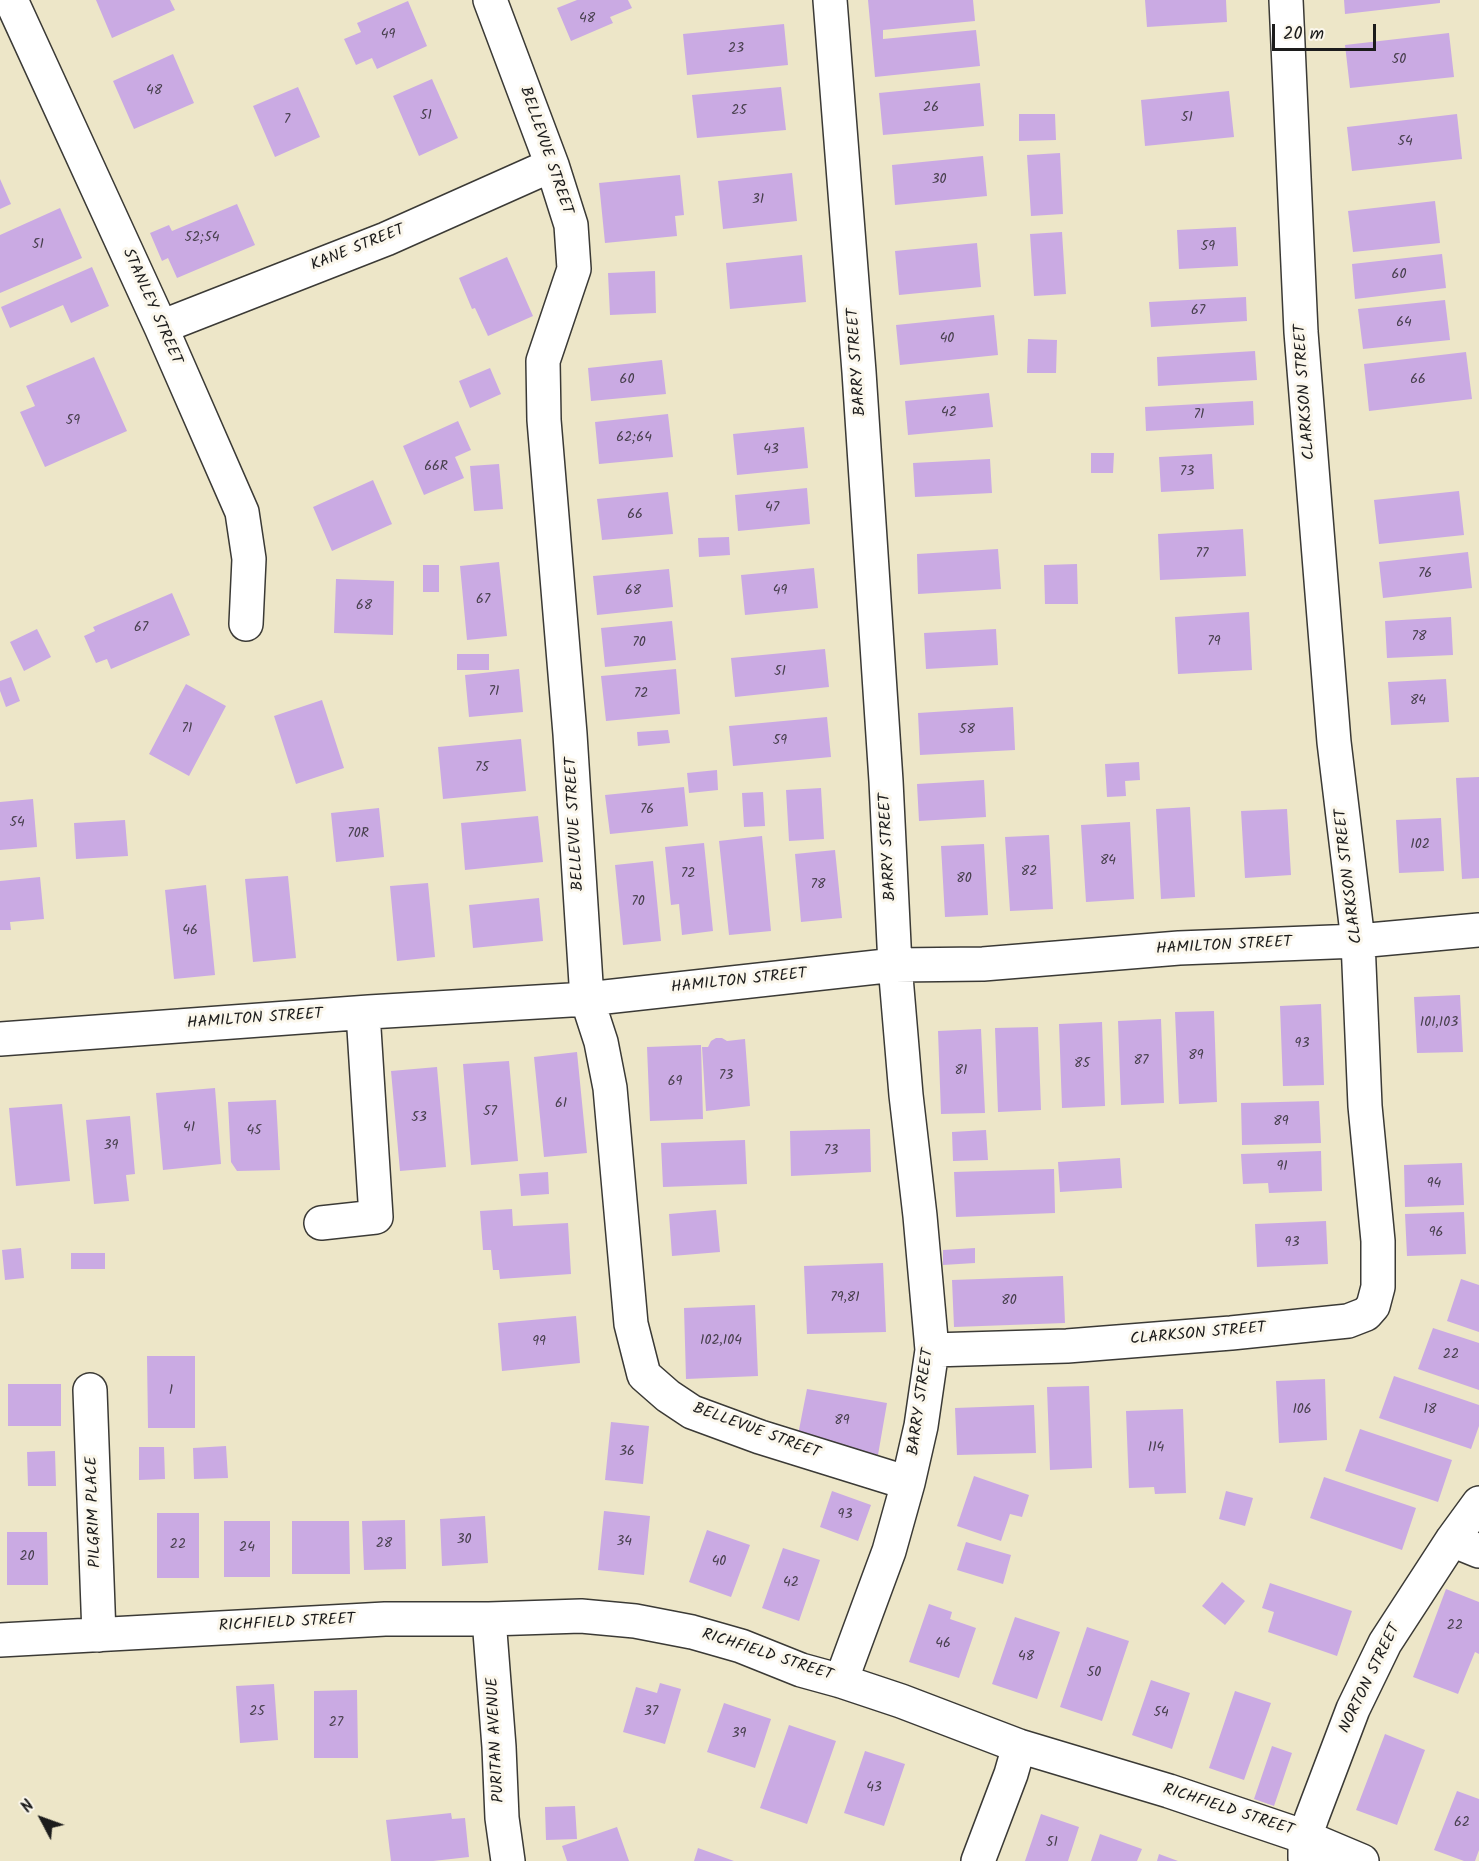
<!DOCTYPE html>
<style>
body{margin:0}
#map{position:relative;width:1479px;height:1861px;overflow:hidden;background:#ede6c8;font-family:Kalam,sans-serif}
canvas{display:block}
.north{position:absolute;left:12px;top:1789px;width:60px;height:60px;-webkit-text-stroke:4px #fbf7ec;paint-order:stroke;rotate:311deg;font-size:16px;font-weight:700;line-height:24px;text-align:center;color:#1c1c1c}
.north::after{content:'';display:block;margin:auto;width:21px;height:27px;background:#1c1c1c;clip-path:polygon(50% 0,100% 100%,50% 72%,0 100%)}
.scale{position:absolute;left:1272px;top:24px;width:104px;height:27px;box-sizing:border-box;border:3px solid #1c1c1c;border-top:0;padding-left:8px;font-size:18px;line-height:21px;white-space:nowrap;color:#1c1c1c;-webkit-text-stroke:4px #fbf7ec;paint-order:stroke}
</style>
<div id="map">
<canvas width="1479" height="1861"></canvas>
<div class="north">N</div>
<div class="scale">20 m</div>
</div>
<script>
const g = document.querySelector('canvas').getContext('2d');
g.lineJoin = 'round';
function fillPath(path, color) {
  g.fillStyle = color;
  g.fill(path, 'evenodd');
}
function trace(path, color, width, dash) {
  g.strokeStyle = color;
  g.lineWidth = width;
  g.lineCap = dash ? 'butt' : 'round';
  g.setLineDash(dash || []);
  g.stroke(path);
}
function drawText(font, color, halo, rows, align = 'center') {
  g.font = font + ' Kalam,sans-serif';
  g.lineWidth = 6;
  g.setLineDash([]);
  g.textBaseline = 'middle';
  g.strokeStyle = halo;
  g.fillStyle = color;
  for (const [text, x, y, turn = 0] of rows) {
    g.save();
    g.translate(x, y);
    g.rotate((+turn || 0) * Math.PI / 180);
    g.textAlign = isNaN(turn) ? turn : align;
    if (halo) g.strokeText(text, 0, 0);
    g.fillText(text, 0, 0);
    g.restore();
  }
}
fillPath(new Path2D(`
 M96,0H170L175,10L112,38Z
 M577,0H628L632,8L610,17L613,23L571,41L557,8Z
 M868,0H973L975,21L883,30V39L976,30L980,66L875,77Z
 M1145,0H1226L1227,22L1147,27Z
 M1344,0H1440V3L1345,14Z
 M408,1L427,46L377,69L372,58L356,65L344,39L361,32L357,23Z
 M784,24L788,65L687,75L683,34Z
 M1449,33L1454,77L1350,88L1345,45Z
 M173,54L194,103L134,129L113,81Z
 M432,79L458,138L419,156L393,96Z
 M980,83L984,126L883,135L879,93Z
 M298,87L320,137L275,157L253,106Z
 M781,87L786,130L697,138L692,95Z
 M1229,91L1234,137L1145,146L1141,100Z
 M1019,114H1055L1056,140L1019,141Z
 M1457,114L1462,159L1352,171L1347,127Z
 M1060,153L1063,214L1031,216L1027,155Z
 M983,156L987,196L895,205L892,165Z
 M792,173L797,221L723,229L718,181Z
 M680,175L684,215L675,216L677,236L605,243L599,183Z
 M0,179L11,204L0,209Z
 M1435,201L1440,243L1353,252L1348,211Z
 M237,204L255,245L177,278L168,258L162,261L150,233L169,225L172,231Z
 M60,208L82,258L0,293V235Z
 M1236,227L1238,266L1179,269L1177,230Z
 M1062,232L1066,294L1034,296L1030,234Z
 M977,243L981,287L899,295L895,251Z
 M1442,254L1446,288L1355,299L1352,264Z
 M802,255L806,302L730,309L726,263Z
 M507,257L533,316L488,336L475,308L472,309L459,278Z
 M92,267L109,306L71,323L63,305L10,328L1,307Z
 M655,271L656,313L610,315L608,273Z
 M1246,297L1247,321L1151,327L1149,302Z
 M1445,300L1450,340L1363,349L1358,309Z
 M994,315L998,355L900,365L896,325Z
 M1028,339L1057,340L1056,373H1027Z
 M1255,351L1257,380L1158,386L1157,357Z
 M1466,352L1472,399L1369,411L1364,364Z
 M94,357L127,431L45,467L20,412L35,406L26,386Z
 M662,360L666,394L591,401L588,368Z
 M490,368L501,394L470,408L459,381Z
 M989,393L993,427L908,435L905,401Z
 M1253,401L1254,425L1146,431L1145,407Z
 M668,414L673,457L599,464L595,422Z
 M458,421L471,450L455,457L464,478L424,495L403,446Z
 M804,427L808,468L737,475L733,434Z
 M1091,453H1114L1113,473H1091Z
 M1212,454L1214,489L1161,492L1159,457Z
 M990,459L992,493L915,497L913,463Z
 M499,464L503,509L474,511L470,466Z
 M373,480L392,524L332,551L313,507Z
 M807,488L810,524L738,531L735,495Z
 M1459,491L1464,535L1379,544L1374,500Z
 M668,492L673,534L602,540L597,499Z
 M1243,529L1246,576L1160,580L1158,534Z
 M729,537L730,555L699,557L698,538Z
 M998,549L1001,589L918,594L917,554Z
 M1468,552L1472,588L1383,598L1379,562Z
 M499,562L507,636L467,640L460,566Z
 M1077,564L1078,604H1045L1044,565Z
 M423,565H439V592H423Z
 M814,568L818,608L745,615L741,575Z
 M669,569L673,607L597,615L593,576Z
 M336,579L394,581L393,635L334,633Z
 M172,593L190,635L111,669L107,659L96,663L84,636L95,631L93,627Z
 M1249,612L1252,670L1178,674L1175,617Z
 M1451,617L1453,655L1387,658L1385,621Z
 M672,621L676,660L605,667L601,628Z
 M37,629L51,657L24,671L10,642Z
 M996,629L998,665L926,669L924,633Z
 M825,649L829,687L735,697L731,658Z
 M457,654H489V670H457Z
 M519,669L523,712L469,717L465,675Z
 M676,669L680,714L606,721L601,676Z
 M11,677L20,701L6,707L0,691V681Z
 M1446,679L1449,722L1391,725L1388,682Z
 M186,684L226,706L189,776L149,754Z
 M322,700L344,768L296,784L274,716Z
 M1013,707L1015,750L920,755L918,713Z
 M827,717L831,757L733,766L729,726Z
 M668,730L670,743L638,746L637,732Z
 M521,739L526,791L443,799L438,747Z
 M1139,762L1140,780L1125,781L1126,796L1107,797L1105,764Z
 M717,770L718,790L689,793L687,773Z
 M1479,777V878L1462,879L1456,778Z
 M984,780L986,817L919,821L917,784Z
 M684,787L688,826L610,834L605,795Z
 M821,788L824,839L789,841L786,790Z
 M763,792L765,826L744,827L742,793Z
 M33,799L37,847L0,850V802Z
 M1190,807L1195,897L1161,899L1156,809Z
 M379,808L384,857L336,862L331,813Z
 M1287,809L1291,875L1245,878L1241,811Z
 M538,816L543,862L465,870L461,823Z
 M1441,818L1444,871L1399,873L1396,820Z
 M125,820L128,856L76,859L74,823Z
 M1130,822L1134,899L1086,902L1081,825Z
 M1049,835L1053,909L1010,911L1005,837Z
 M762,836L771,931L729,935L719,841Z
 M704,843L713,931L682,935L679,904L671,905L665,847Z
 M984,844L988,915L945,917L941,846Z
 M835,850L842,918L801,922L795,854Z
 M653,861L661,941L623,945L615,865Z
 M288,876L296,958L253,962L245,879Z
 M40,877L44,919L10,922L11,930H0V881Z
 M428,883L435,957L397,961L390,886Z
 M206,885L215,975L174,979L165,890Z
 M539,898L543,941L473,948L469,905Z
 M1460,995L1463,1052L1417,1053L1414,997Z
 M1321,1004L1324,1085L1283,1086L1280,1006Z
 M1214,1011L1217,1102L1179,1104L1175,1012Z
 M1161,1019L1164,1103L1121,1105L1118,1021Z
 M1102,1022L1105,1106L1062,1108L1059,1024Z
 M1038,1027L1041,1110L998,1112L995,1028Z
 M981,1029L985,1113L941,1114L938,1031Z
 M716,1038H722L727,1041L745,1039L750,1106L706,1111L702,1047H708L711,1041Z
 M701,1045L703,1119L650,1121L647,1047Z
 M577,1052L587,1153L544,1157L534,1057Z
 M509,1061L518,1161L471,1165L463,1064Z
 M437,1067L446,1167L400,1171L391,1071Z
 M215,1088L221,1164L163,1170L156,1093Z
 M276,1100L280,1170L237,1171L231,1162L228,1102Z
 M1319,1101L1321,1143L1242,1145L1241,1103Z
 M62,1104L70,1181L16,1186L9,1108Z
 M130,1116L135,1174L126,1175L129,1201L94,1204L86,1120Z
 M870,1129L871,1172L791,1176L790,1131Z
 M986,1130L988,1160L953,1161L952,1132Z
 M745,1140L747,1184L663,1187L661,1143Z
 M1321,1151L1322,1191L1269,1193L1268,1183L1243,1184L1241,1154Z
 M1120,1158L1122,1188L1060,1192L1058,1162Z
 M1462,1163L1464,1205L1405,1207L1404,1165Z
 M1054,1169L1055,1213L956,1217L954,1172Z
 M548,1172L549,1194L521,1196L519,1174Z
 M512,1209L513,1226L568,1223L571,1274L500,1279L499,1270H493L491,1250H483L480,1211Z
 M716,1210L720,1252L672,1256L669,1214Z
 M1464,1212L1466,1254L1407,1256L1405,1214Z
 M1326,1221L1328,1264L1257,1267L1255,1224Z
 M21,1248L24,1278L5,1280L2,1250Z
 M975,1248V1263L943,1265V1250Z
 M71,1253H105V1269H71Z
 M883,1263L886,1332L807,1334L804,1266Z
 M1063,1276L1065,1323L954,1327L952,1280Z
 M1461,1279L1479,1285V1332L1447,1321Z
 M755,1305L758,1376L686,1379L684,1308Z
 M576,1316L580,1363L502,1371L498,1323Z
 M1433,1328L1479,1343V1390L1418,1369Z
 M147,1356H195V1428H148Z
 M1394,1376L1479,1405V1426L1471,1449L1379,1418Z
 M1325,1379L1327,1440L1279,1443L1276,1381Z
 M8,1384H61V1426H8Z
 M1089,1386L1092,1468L1050,1470L1047,1387Z
 M807,1389L887,1403L878,1455L797,1440Z
 M1034,1405L1036,1453L957,1455L955,1408Z
 M1183,1409L1186,1493L1155,1494L1154,1487L1129,1488L1126,1411Z
 M611,1422L649,1426L643,1484L605,1480Z
 M1360,1429L1452,1460L1438,1502L1345,1471Z
 M226,1446L228,1478L194,1479L193,1448Z
 M139,1447H164L165,1479L139,1480Z
 M55,1451L56,1486H28L27,1452Z
 M974,1476L1029,1495L1022,1517L1010,1514L1001,1541L957,1526Z
 M1324,1477L1416,1508L1402,1550L1310,1518Z
 M832,1491L871,1505L858,1541L820,1527Z
 M1226,1491L1253,1498L1245,1526L1219,1519Z
 M604,1511L650,1516L644,1575L598,1570Z
 M157,1513H199V1578H157Z
 M485,1516L488,1563L442,1566L440,1519Z
 M405,1520L406,1569L364,1570L362,1521Z
 M224,1521H270V1577H224Z
 M292,1521H349L350,1574H292Z
 M707,1530L750,1545L731,1597L689,1582Z
 M7,1532H47L48,1585H7Z
 M966,1542L1011,1555L1003,1584L957,1570Z
 M783,1548L820,1560L799,1621L762,1608Z
 M1222,1582L1245,1601L1225,1625L1202,1606Z
 M1270,1583L1352,1611L1337,1656L1268,1632L1274,1612L1262,1608Z
 M1446,1589L1479,1602V1654L1475,1652L1458,1694L1413,1677Z
 M929,1604L952,1612L950,1619L976,1628L959,1678L909,1662Z
 M1015,1617L1060,1632L1037,1699L992,1684Z
 M1087,1627L1129,1641L1102,1721L1060,1707Z
 M1151,1680L1190,1693L1172,1749L1132,1735Z
 M660,1683L681,1689L665,1744L623,1732L636,1687L657,1693Z
 M274,1684L278,1740L240,1743L236,1686Z
 M357,1690L358,1758H314V1691Z
 M1235,1691L1271,1703L1244,1780L1209,1768Z
 M724,1703L771,1719L755,1768L707,1752Z
 M789,1725L836,1741L807,1824L760,1808Z
 M1385,1734L1425,1750L1397,1825L1356,1810Z
 M1272,1746L1292,1753L1274,1806L1254,1799Z
 M865,1751L905,1764L884,1826L844,1813Z
 M1457,1791L1479,1799V1850L1475,1861H1464L1434,1850Z
 M575,1806L577,1839L546,1840L545,1807Z
 M451,1813L452,1819L465,1818L469,1857L433,1861H391L386,1820Z
 M1041,1814L1079,1827L1068,1861H1025Z
 M617,1827L629,1861H567L562,1846Z
 M1100,1834L1142,1849L1137,1861H1091Z
 M698,1848L734,1861H694Z
 M1159,1854L1178,1861H1157Z`), '#caaae3');
const minor = new Path2D(`
 M11,0L161,327L242,512L249,559L246,624
 M490,0L552,165L571,225L574,269L543,361L544,420L570,734L587,999L601,1042L610,1088L631,1324L644,1375L668,1396L692,1412L760,1437L908,1483
 M830,0L859,372L886,781L895,965L906,1095L920,1216L932,1350L921,1426L908,1483L889,1551L841,1681
 M161,327L386,239L552,165
 M0,1039L369,1012L587,999L895,965L983,964L1179,948L1358,941L1479,930
 M321,1223L376,1217L363,1013
 M932,1350L1067,1346L1231,1333L1348,1321L1366,1314L1373,1306L1378,1287V1241L1365,1106L1358,941L1334,742L1301,332L1286,0
 M90,1390L99,1635
 M1452,1540L1479,1551
 M489,1619L499,1747L502,1818L508,1861
 M0,1640L385,1619H489L581,1616L635,1621L692,1632L741,1646L801,1670L841,1681L901,1701L1019,1746L1169,1791L1305,1837L1362,1861
 M1305,1858V1837L1312,1817L1353,1709L1385,1643L1452,1540L1479,1503
 M978,1861L1011,1774L1019,1746`);
trace(minor, '#3b3a36', 36);
trace(minor, '#fff', 33);
drawText('14px', '#48404e', null, [
 ["48",587,20],
 ["49",388,36],
 ["23",736,50],
 ["50",1399,61],
 ["48",154,92],
 ["26",931,109],
 ["25",739,112],
 ["51",426,117],
 ["51",1187,119],
 ["7",287,121],
 ["54",1405,143],
 ["30",939,181],
 ["31",758,201],
 ["52;54",202,239],
 ["51",38,246],
 ["59",1208,248],
 ["60",1399,276],
 ["67",1198,312],
 ["64",1404,324],
 ["40",947,340],
 ["60",627,381],
 ["66",1418,381],
 ["42",949,414],
 ["71",1199,416],
 ["59",73,422],
 ["62;64",634,439],
 ["43",771,451],
 ["66R",436,468],
 ["73",1187,473],
 ["47",772,509],
 ["66",635,516],
 ["77",1202,555],
 ["76",1425,575],
 ["68",633,592],
 ["49",780,592],
 ["67",483,601],
 ["68",364,607],
 ["67",141,629],
 ["78",1419,638],
 ["79",1214,643],
 ["70",639,644],
 ["51",780,673],
 ["71",494,693],
 ["72",641,695],
 ["84",1418,702],
 ["71",187,730],
 ["58",967,731],
 ["59",780,742],
 ["75",482,769],
 ["76",647,811],
 ["54",17,824],
 ["70R",358,835],
 ["102",1420,846],
 ["84",1108,862],
 ["82",1029,873],
 ["72",688,875],
 ["80",964,880],
 ["78",818,886],
 ["70",638,903],
 ["46",190,932],
 ["101,103",1439,1024],
 ["93",1302,1045],
 ["89",1196,1057],
 ["87",1141,1062],
 ["85",1082,1065],
 ["81",961,1072],
 ["73",726,1077],
 ["69",675,1083],
 ["61",561,1105],
 ["57",490,1113],
 ["53",419,1119],
 ["89",1281,1123],
 ["41",189,1129],
 ["45",254,1132],
 ["39",111,1147],
 ["73",831,1152],
 ["91",1282,1168],
 ["94",1434,1185],
 ["96",1436,1234],
 ["93",1292,1244],
 ["79,81",845,1299],
 ["80",1009,1302],
 ["102,104",721,1342],
 ["99",539,1343],
 ["22",1451,1356],
 ["1",171,1392],
 ["106",1302,1411],
 ["18",1430,1411],
 ["89",842,1422],
 ["114",1156,1449],
 ["36",627,1453],
 ["93",845,1516],
 ["30",464,1541],
 ["34",624,1543],
 ["28",384,1545],
 ["22",178,1546],
 ["24",247,1549],
 ["20",27,1558],
 ["40",719,1563],
 ["42",791,1584],
 ["22",1455,1627],
 ["46",943,1645],
 ["48",1026,1658],
 ["50",1094,1674],
 ["25",257,1713],
 ["37",651,1713],
 ["54",1161,1714],
 ["27",336,1724],
 ["39",739,1735],
 ["43",874,1789],
 ["62",1462,1824],
 ["51",1052,1844]
]);
drawText('16px', '#1c1c1c', '#fbf7ec', [
 ["BELLEVUE STREET",545,151,71],
 ["KANE STREET",358,249,-22],
 ["STANLEY STREET",151,307,66],
 ["BARRY STREET",858,362,-94],
 ["CLARKSON STREET",1306,392,-94],
 ["BELLEVUE STREET",576,824,-93],
 ["BARRY STREET",889,847,-93],
 ["CLARKSON STREET",1350,876,-97],
 ["HAMILTON STREET",1224,947,-3],
 ["HAMILTON STREET",739,982,-6],
 ["HAMILTON STREET",255,1020,-4],
 ["CLARKSON STREET",1198,1335,-5],
 ["BARRY STREET",922,1402,-82],
 ["BELLEVUE STREET",756,1432,20],
 ["PILGRIM PLACE",95,1512,-92],
 ["RICHFIELD STREET",287,1624,-3],
 ["RICHFIELD STREET",767,1656,18],
 ["NORTON STREET",1371,1679,-64],
 ["PURITAN AVENUE",497,1740,-93],
 ["RICHFIELD STREET",1228,1811,18]
]);
</script>
